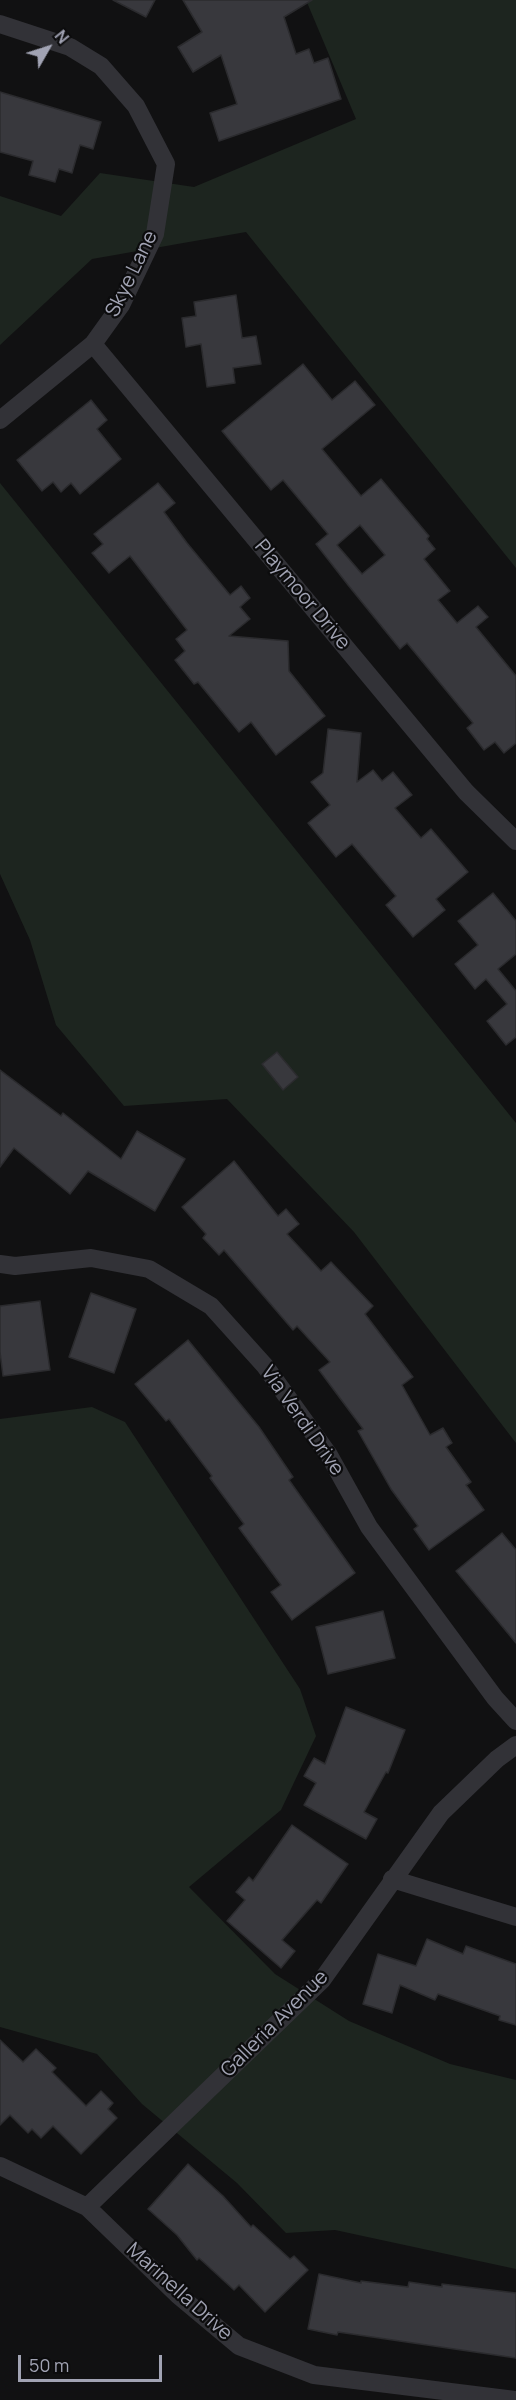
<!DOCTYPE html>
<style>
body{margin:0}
#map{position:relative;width:516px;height:2400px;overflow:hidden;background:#111112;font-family:Manrope,sans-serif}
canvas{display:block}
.north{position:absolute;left:18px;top:18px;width:60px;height:60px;-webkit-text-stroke:4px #0c0c0d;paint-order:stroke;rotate:51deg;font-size:16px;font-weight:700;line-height:24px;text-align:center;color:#a1a3b3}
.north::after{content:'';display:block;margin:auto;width:21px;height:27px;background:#a1a3b3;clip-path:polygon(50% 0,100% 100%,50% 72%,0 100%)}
.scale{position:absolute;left:18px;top:2355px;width:144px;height:27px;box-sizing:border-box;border:3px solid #a1a3b3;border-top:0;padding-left:8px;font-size:18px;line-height:21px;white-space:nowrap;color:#a1a3b3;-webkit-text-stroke:4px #0c0c0d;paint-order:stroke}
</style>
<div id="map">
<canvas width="516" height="2400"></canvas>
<div class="north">N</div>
<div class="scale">50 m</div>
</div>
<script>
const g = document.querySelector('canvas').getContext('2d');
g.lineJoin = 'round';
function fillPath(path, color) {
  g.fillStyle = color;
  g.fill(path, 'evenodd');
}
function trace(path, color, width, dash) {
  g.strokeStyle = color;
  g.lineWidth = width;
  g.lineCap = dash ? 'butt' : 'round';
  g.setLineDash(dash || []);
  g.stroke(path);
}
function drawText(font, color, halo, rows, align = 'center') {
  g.font = font + ' Manrope,sans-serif';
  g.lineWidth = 4.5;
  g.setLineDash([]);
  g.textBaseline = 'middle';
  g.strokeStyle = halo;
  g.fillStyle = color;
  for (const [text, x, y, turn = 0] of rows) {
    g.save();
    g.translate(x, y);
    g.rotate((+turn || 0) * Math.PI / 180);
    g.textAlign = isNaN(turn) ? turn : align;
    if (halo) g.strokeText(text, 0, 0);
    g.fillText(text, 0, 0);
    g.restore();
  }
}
fillPath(new Path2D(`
 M306,0H516V568L246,232L92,259L0,345V196L61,216L100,173L194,187L356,119Z
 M0,483L516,1123V1443L354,1232L227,1099L124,1106L56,1025L30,940L0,874Z
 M92,1407L125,1422L300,1689L316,1736L281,1810L189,1887L275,1974L349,2021L450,2064L516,2080V2269L335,2230L286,2233L237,2183L142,2104L97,2054L0,2027V1419Z`), '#1d251f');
const building = new Path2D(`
 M113,0H155L146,17Z
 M183,0H312L284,17L296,54L309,49L314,63L328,58L341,99L219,141L210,113L237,104L221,55L193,72L178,47L202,32Z
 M0,92L101,122L93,149L80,145L72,173L59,169L55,182L29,175L33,161L0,152Z
 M236,295L242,338L256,336L261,364L233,368L235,383L207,387L201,344L186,347L182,318L196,316L194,302Z
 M303,364L332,400L355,381L375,405L322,449L361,496L381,479L429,536L427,539L435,549L424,559L450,591L438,600L457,623L478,606L488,617L476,627L516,676V743L504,753L495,742L484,750L467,728L473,723L407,643L400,649L348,585L316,544L328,534L283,480L271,490L222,431ZM360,525L385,555L362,574L337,545Z
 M91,400L107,420L97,429L121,459L80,494L71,483L61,492L53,482L42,491L17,460Z
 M158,483L175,503L164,512L187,543L230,595L241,586L250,598L240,607L250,619L229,636L288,641L289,671L325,716L276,755L251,722L239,732L198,682L194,684L175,660L185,651L176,639L187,630L130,556L109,573L92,553L103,544L94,534Z
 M328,729L361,733L357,782L373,770L382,781L393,772L412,795L395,808L421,838L431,829L468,872L436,899L445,910L413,937L386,905L396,896L352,844L336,857L308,823L330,805L311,782L323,773Z
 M493,893L516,921V954L498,969L516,991V1037L506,1045L487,1021L507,1004L486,979L475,989L455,964L478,945L458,921Z
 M277,1052L298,1077L283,1090L262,1064Z
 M0,1070L61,1116L63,1113L121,1159L137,1131L185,1159L155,1211L88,1171L70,1194L14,1148L0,1167Z
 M234,1161L278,1216L286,1209L299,1224L287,1234L321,1271L331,1262L373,1306L365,1314L413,1377L402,1385L430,1435L443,1428L452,1443L446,1447L471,1482L466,1485L484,1510L429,1550L414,1529L418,1526L391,1489L358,1431L363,1429L319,1370L330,1362L297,1326L293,1330L224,1250L219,1255L203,1238L206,1234L182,1207Z
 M91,1293L136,1309L114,1373L69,1357Z
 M40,1301L50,1370L3,1376L0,1352V1306Z
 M188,1340L259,1427L293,1477L289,1480L355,1573L292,1620L271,1592L281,1585L239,1528L244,1524L210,1478L212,1476L169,1419L166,1421L135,1384Z
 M502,1533L516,1550V1643L456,1571Z
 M383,1611L395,1658L328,1674L316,1627Z
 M346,1707L405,1730L388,1773L386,1772L364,1812L377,1819L366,1839L304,1805L316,1783L304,1776L314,1758L325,1764Z
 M292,1825L348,1864L321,1903L317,1900L282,1940L295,1951L281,1968L227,1921L245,1900L236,1892L249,1877L253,1881Z
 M427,1939L463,1954L466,1946L516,1964V2025L499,2020L500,2016L438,1994L435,2000L400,1985L392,2013L363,2004L378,1954L416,1966Z
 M0,2040L23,2062L36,2049L56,2068L52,2072L86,2106L101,2091L113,2103L108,2109L117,2118L81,2154L53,2126L41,2138L32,2129L28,2133L10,2115L0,2125Z
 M188,2164L223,2196L251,2227L253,2225L290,2259L294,2256L308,2270L265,2312L239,2285L234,2290L199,2258L197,2260L177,2235L148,2209Z
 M319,2274L361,2283V2281L408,2287L409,2282L442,2287V2284L516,2293V2358L338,2332L337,2335L308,2329Z`);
fillPath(building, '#38383d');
trace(building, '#2b2b2e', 1.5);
trace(new Path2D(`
 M0,24L70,47L101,66L136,106L166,164L155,234L121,305L93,344L0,420
 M93,344L466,792L516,841
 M0,1264L15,1266L91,1258L149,1269L211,1306L265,1366L329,1455L369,1527L495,1698L516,1721
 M392,1879L516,1917
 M0,2166L87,2207L178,2295L239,2346L314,2375L516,2400
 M87,2207L322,1980L441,1813L497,1759L516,1745`), '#323237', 18);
drawText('20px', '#a1a3b3', '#0c0c0d', [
 ["Skye Lane",132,274,-64],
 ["Playmoor Drive",302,595,50],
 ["Via Verdi Drive",302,1421,55],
 ["Galleria Avenue",275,2024,-45],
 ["Marinella Drive",179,2292,42]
]);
</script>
